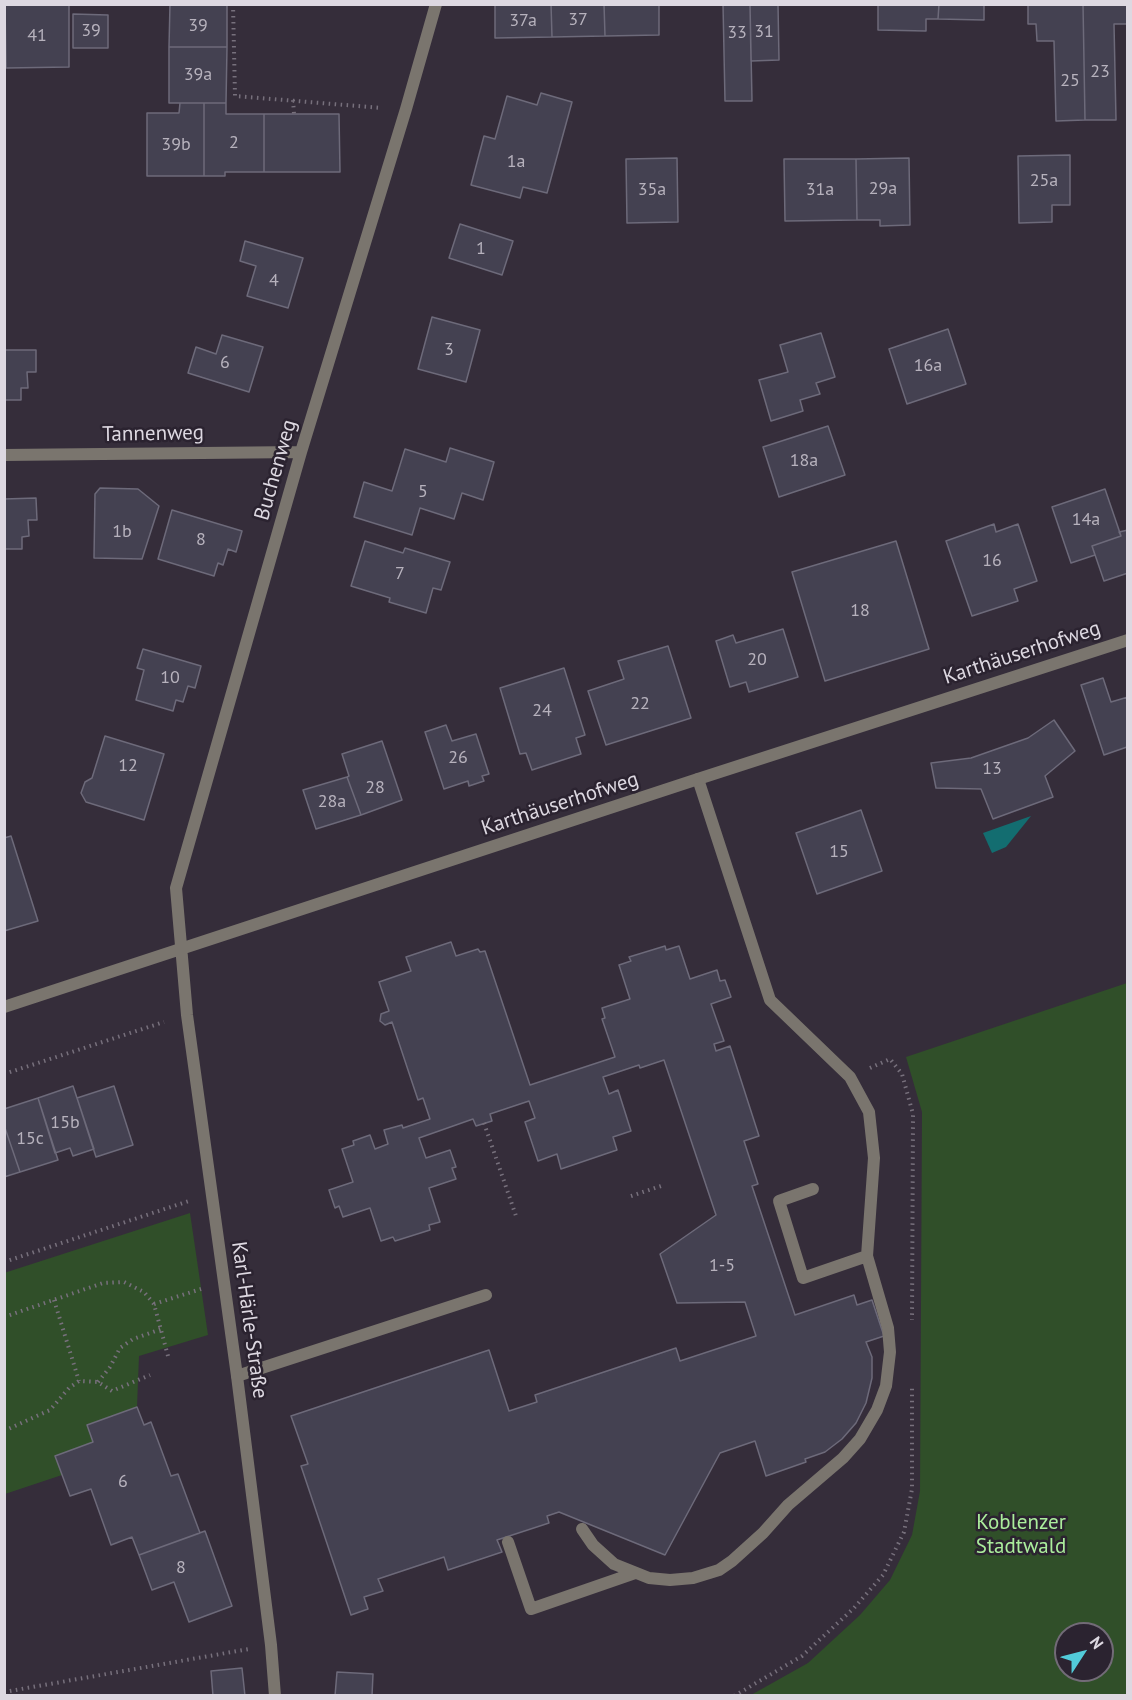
<!DOCTYPE html>
<meta charset="utf-8">
<style>
body{margin:0}
#map{position:relative;width:1132px;height:1700px;overflow:hidden;background:#352d3a;font-family:"PT Sans",sans-serif}
canvas{display:block}
.frame{position:absolute;inset:0;border:6px solid #ddd8e1;pointer-events:none}
.north{position:absolute;left:1054px;top:1622px;width:60px;height:60px;box-sizing:border-box;background:#2b2330;border:2px solid #726b77;border-radius:50%;rotate:54deg;font-size:16px;font-weight:700;line-height:24px;text-align:center;color:#ddd8e1}
.north::after{content:'';display:block;margin:auto;width:21px;height:27px;background:#52cbd9;clip-path:polygon(50% 0,100% 100%,50% 72%,0 100%)}
</style>
<div id="map">
<canvas width="1132" height="1700"></canvas>
<div class="frame"></div>
<div class="north">N</div>
</div>
<script>
const g = document.querySelector('canvas').getContext('2d');
g.lineJoin = 'round';
function fillPath(path, color) {
  g.fillStyle = color;
  g.fill(path, 'evenodd');
}
function trace(path, color, width, dash) {
  g.strokeStyle = color;
  g.lineWidth = width;
  g.lineCap = dash ? 'butt' : 'round';
  g.setLineDash(dash || []);
  g.stroke(path);
}
function drawText(font, color, halo, rows, align = 'center') {
  g.font = font + ' "PT Sans",sans-serif';
  g.lineWidth = 5;
  g.setLineDash([]);
  g.textBaseline = 'middle';
  g.strokeStyle = halo;
  g.fillStyle = color;
  for (const [text, x, y, turn = 0] of rows) {
    g.save();
    g.translate(x, y);
    g.rotate((+turn || 0) * Math.PI / 180);
    g.textAlign = isNaN(turn) ? turn : align;
    if (halo) g.strokeText(text, 0, 0);
    g.fillText(text, 0, 0);
    g.restore();
  }
}
fillPath(new Path2D(`
 M1127,983V1695H751L808,1663L860,1615L890,1580L912,1535L920,1491L922,1112L906,1057ZM1066,1634H1102V1670H1066Z
 M190,1213L208,1335L139,1356L137,1407L87,1425L93,1442L62,1475L5,1494L4,1273Z`), '#304f29');
fillPath(new Path2D(`
 M1031,816L1006,847L992,853L983,833Z`), '#136d70');
const building = new Path2D(`
 M5,4H69V67L6,68Z
 M170,4H227V47H169Z
 M495,4H551L552,37L495,38Z
 M551,4H604L605,36L552,37Z
 M604,4H659V35L605,36Z
 M723,4H750L752,101H725Z
 M750,4H778L779,60L751,61Z
 M878,4H939L938,19H926V31L878,30Z
 M939,4H984V20L938,19Z
 M1028,4H1083L1085,120L1056,121L1054,41H1037L1036,24H1028Z
 M1083,4H1128V24H1114L1116,120H1085Z
 M73,14L108,15V48H73Z
 M169,47H227L226,103H169Z
 M541,93L572,102L547,193L523,187L520,198L471,185L484,136L495,139L507,96L537,105Z
 M180,103H204V176H147V113H179Z
 M204,103H226V114H264V172H225V176H204Z
 M264,114H339L340,172H264Z
 M1070,155V205H1052V222L1019,223L1018,156Z
 M677,158L678,222L627,223L626,159Z
 M909,158L910,225L880,226V220H857L856,159Z
 M784,159H856L857,220L785,221Z
 M460,224L513,241L502,275L449,258Z
 M245,241L303,258L288,308L247,296L256,266L240,261Z
 M432,317L480,330L466,382L418,369Z
 M948,329L966,384L907,404L889,349Z
 M821,333L835,377L816,383L820,394L800,400L803,411L771,421L759,380L788,372L780,345Z
 M222,335L263,347L249,392L188,373L196,347L216,354Z
 M4,350H36V372H27L28,388H21V400H4Z
 M828,426L845,475L779,497L763,447Z
 M450,448L494,462L483,500L462,493L454,519L420,508L412,535L354,517L364,482L392,491L405,449L446,462Z
 M100,488L138,489L159,506L142,559L94,558L95,494Z
 M1105,489L1121,536L1092,546L1095,555L1071,563L1052,507Z
 M36,498L37,520H28L29,536L22,537V549H4V499Z
 M172,510L242,531L236,552L228,549L223,565L218,563L214,576L158,559Z
 M994,524L996,532L1018,524L1037,581L1014,589L1018,601L972,616L946,541Z
 M1128,530V573L1104,581L1092,546L1121,536L1119,532Z
 M365,541L403,553L405,548L450,562L441,590L433,588L426,613L389,602L390,598L351,586Z
 M896,541L929,649L825,681L792,572Z
 M783,629L798,677L749,692L746,682L730,687L716,641L733,635L736,643Z
 M668,646L691,718L606,745L588,691L624,679L618,661Z
 M143,649L201,666L195,688L188,686L183,702L176,700L173,711L136,700L144,670L137,668Z
 M564,668L585,735L576,738L581,754L532,770L526,753L520,754L500,688Z
 M1103,678L1111,702L1128,697V749L1127,747L1104,755L1081,685Z
 M1054,720L1075,751L1045,776L1053,797L993,819L981,789L936,788L931,763L971,758L1028,738Z
 M446,725L452,741L476,734L489,774L482,776L484,781L469,786L468,781L444,789L425,732Z
 M105,736L164,754L144,820L86,802L81,793L85,782L92,778Z
 M382,741L402,800L361,815L347,777L349,776L342,754Z
 M347,777L361,815L316,829L303,790Z
 M861,810L882,871L817,894L796,833Z
 M11,836L38,921L4,931V838Z
 M451,942L456,956L478,949L480,952L485,951L530,1085L615,1057L602,1019L605,1018L602,1008L630,999L619,965L631,961L629,957L665,946L666,950L679,946L690,979L717,970L720,981L725,980L731,997L711,1004L724,1041L714,1044L716,1051L730,1046L759,1136L744,1141L758,1184L752,1186L795,1315L854,1295L857,1305L872,1300L884,1336L866,1342L872,1357V1378L866,1403L856,1423L842,1439L825,1452L805,1459L806,1462L766,1476L755,1441L720,1453L665,1555L559,1512L547,1516L549,1523L497,1540L502,1552L448,1570L444,1557L378,1579L383,1591L364,1597L368,1609L351,1615L301,1466L308,1464L291,1416L489,1350L509,1411L537,1402L535,1395L676,1348L680,1361L756,1336L745,1302L677,1303L660,1254L716,1215L664,1060L640,1068L639,1065L603,1077L609,1094L618,1090L631,1131L613,1137L617,1150L561,1169L557,1154L538,1161L525,1122L535,1118L529,1101L490,1114L492,1121L476,1126L473,1119L419,1138L426,1158L450,1150L456,1167L452,1168L456,1179L429,1188L440,1222L429,1225L430,1230L395,1241L393,1237L381,1241L370,1208L343,1217L339,1206L335,1208L329,1190L353,1182L342,1149L354,1145L353,1141L370,1135L375,1149L388,1144L384,1130L402,1125L403,1128L430,1119L423,1098L418,1100L392,1022L385,1025L380,1021L381,1014L389,1011L379,982L411,971L406,957Z
 M73,1086L94,1149L73,1156L70,1148L55,1153L38,1098Z
 M114,1086L133,1145L96,1157L77,1098Z
 M38,1098L58,1160L20,1172L4,1125V1109Z
 M4,1125L20,1172L4,1177Z
 M137,1407L144,1425L151,1422L171,1476L178,1474L200,1533L139,1555L132,1537L111,1545L91,1489L70,1496L55,1456L93,1442L87,1425Z
 M205,1531L232,1606L189,1622L174,1582L152,1590L139,1555Z
 M242,1668L245,1696H213L211,1671Z
 M337,1672L373,1674L372,1696H335Z`);
fillPath(building, '#444151');
trace(building, '#6d6a7a', 1.5);
trace(new Path2D(`
 M233,4L235,96L382,108
 M293,100L294,114
 M870,1068L890,1059L902,1074L913,1114L912,1320
 M4,1074L164,1022
 M484,1123L516,1216
 M631,1196L664,1185
 M4,1262L189,1201
 M54,1300L79,1381
 M154,1304L201,1289
 M4,1317L103,1283L124,1282L144,1292L154,1304L168,1356
 M98,1382L110,1367L120,1348L133,1339L161,1329
 M4,1431L50,1410L69,1388L79,1381L98,1382L112,1391L150,1375
 M4,1692L249,1649
 M734,1696L802,1656L854,1608L883,1575L904,1532L912,1489V1388`), '#77707c', 4, [1.5, 4.5]);
trace(new Path2D(`
 M813,1189L779,1201L803,1278L867,1256
 M237,1376L486,1295
 M582,1529L593,1545L614,1564L649,1578L670,1580L693,1578L719,1570L732,1561L763,1533L788,1505L843,1458L860,1439L877,1410L886,1386L890,1352L888,1328L867,1256L874,1158L869,1112L850,1077L770,1000L698,779
 M508,1542L531,1609L635,1573`), '#7a756e', 12);
trace(new Path2D(`
 M4,455L301,452
 M4,1007L698,779L1128,640
 M275,1696L271,1645L237,1376L187,1015L176,888L301,452L406,109L436,4`), '#7a756e', 12);
drawText('18px', '#b7b2bd', null, [
 ["37",578,20],
 ["37a",523,21],
 ["39",198,26],
 ["39",91,31],
 ["31",764,32],
 ["33",737,33],
 ["41",37,36],
 ["23",1100,72],
 ["39a",198,75],
 ["25",1070,81],
 ["2",234,143],
 ["39b",176,145],
 ["1a",516,162],
 ["25a",1044,181],
 ["29a",883,189],
 ["35a",652,190],
 ["31a",820,190],
 ["1",481,249],
 ["4",274,281],
 ["3",449,350],
 ["6",225,363],
 ["16a",928,366],
 ["18a",804,461],
 ["5",423,492],
 ["14a",1086,520],
 ["1b",122,532],
 ["8",201,540],
 ["16",992,561],
 ["7",400,574],
 ["18",860,611],
 ["20",757,660],
 ["10",170,678],
 ["22",640,704],
 ["24",542,711],
 ["26",458,758],
 ["12",128,766],
 ["13",992,769],
 ["28",375,788],
 ["28a",332,802],
 ["15",839,852],
 ["15b",65,1123],
 ["15c",30,1139],
 ["1-5",722,1266],
 ["6",123,1482],
 ["8",181,1568]
]);
drawText('21px', '#ddd8e1', '#2b2330', [
 ["Tannenweg",153,434,-1],
 ["Buchenweg",276,470,-74],
 ["Karthäuserhofweg",1022,653,-18],
 ["Karthäuserhofweg",560,804,-18],
 ["Karl-Härle-Straße",249,1320,82]
]);
drawText('21px', '#abed9c', '#2b2330', [
 ["Koblenzer",1021,1523],
 ["Stadtwald",1021,1547]
]);
</script>
